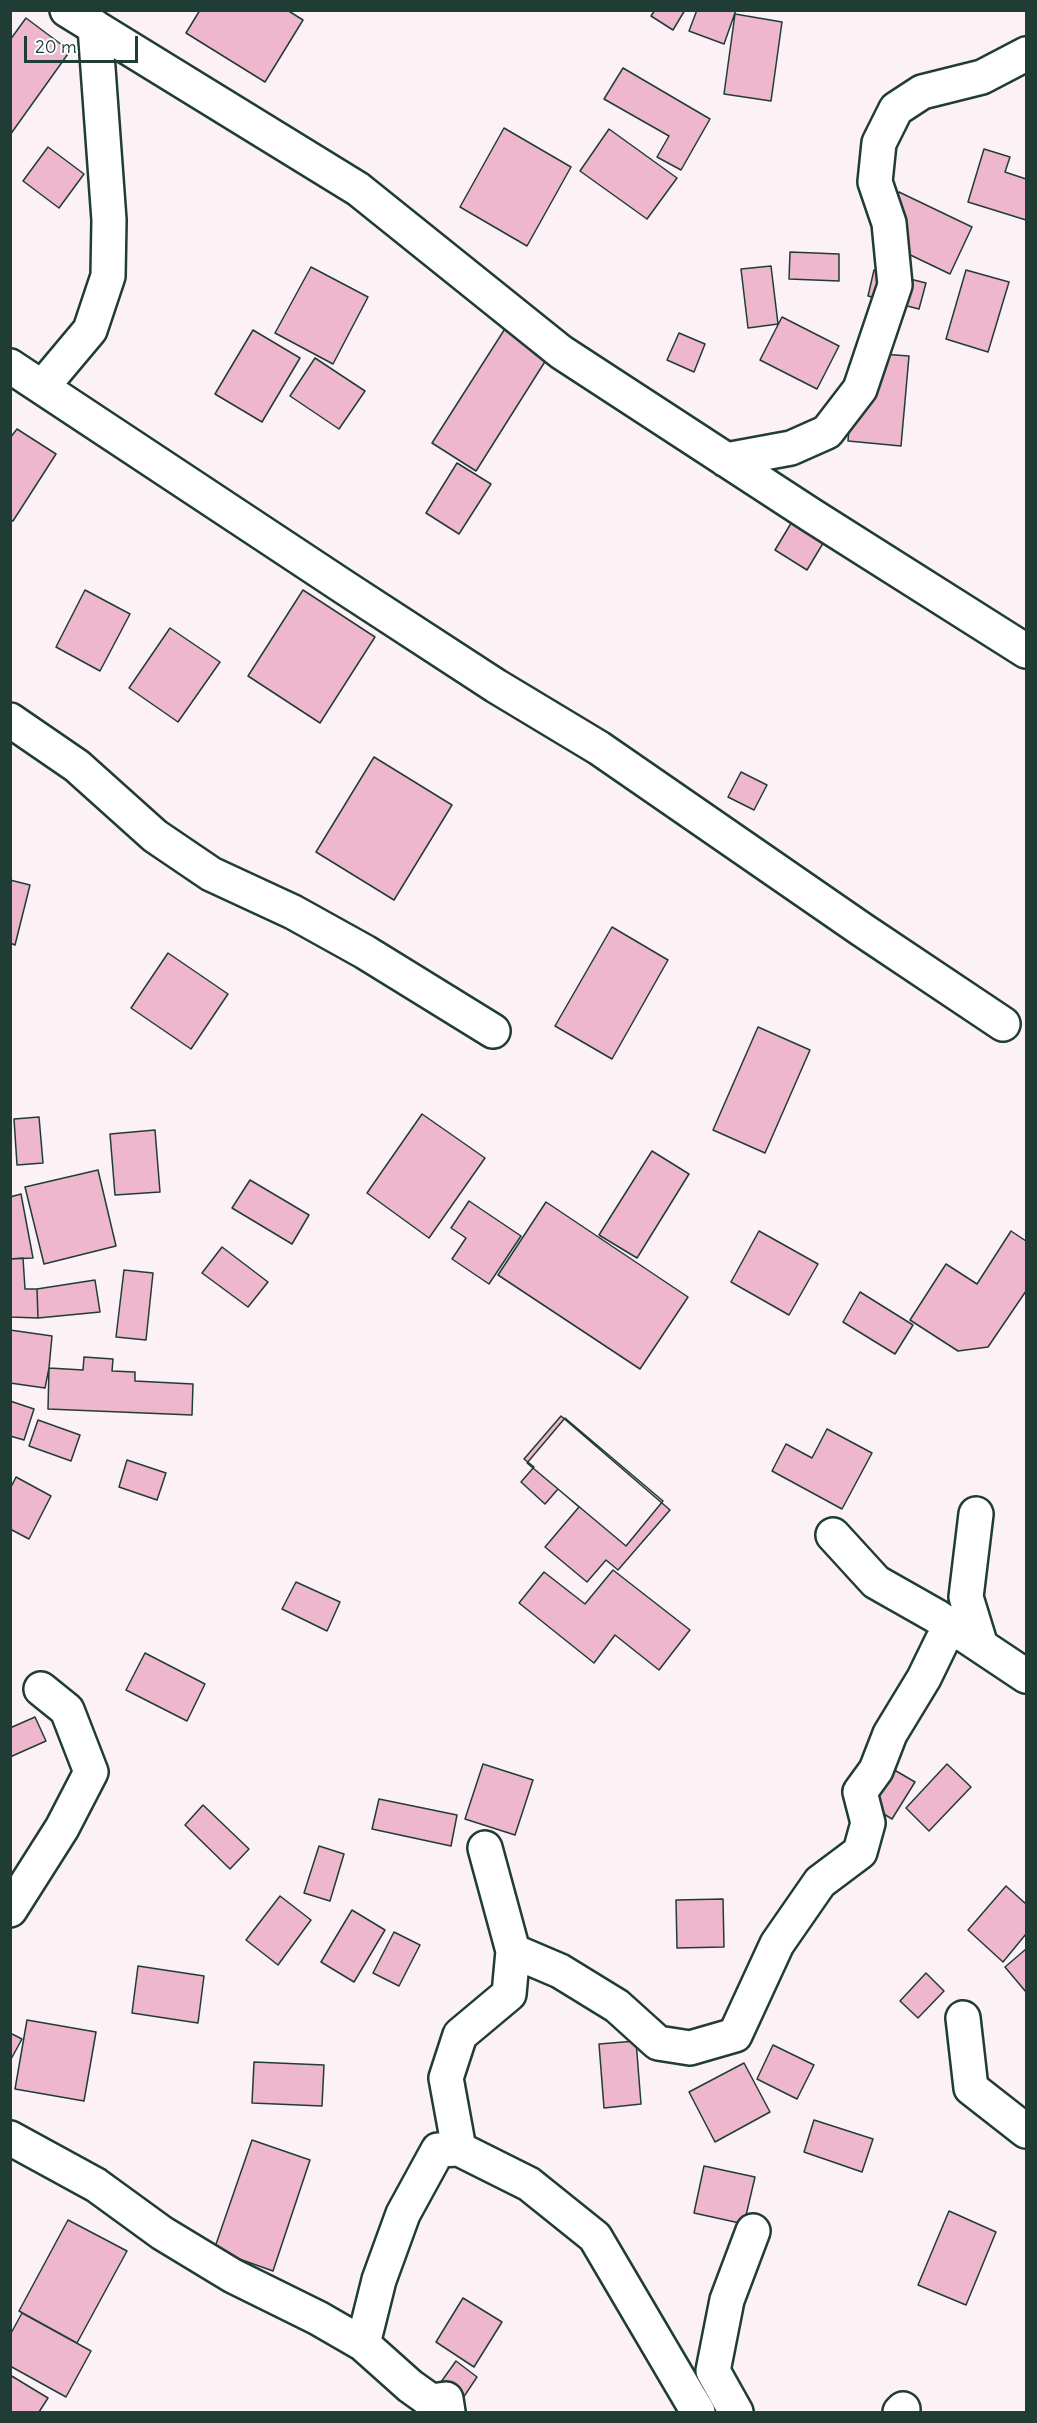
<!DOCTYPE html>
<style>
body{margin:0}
#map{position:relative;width:1037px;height:2423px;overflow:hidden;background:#fcf1f5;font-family:Delius,sans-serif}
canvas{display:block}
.frame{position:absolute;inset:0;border:12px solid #1f3d34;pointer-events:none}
.scale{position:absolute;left:24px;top:36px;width:114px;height:27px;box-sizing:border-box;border:3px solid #1f3d34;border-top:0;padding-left:8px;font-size:18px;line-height:21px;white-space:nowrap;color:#1f3d34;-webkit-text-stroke:4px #fff;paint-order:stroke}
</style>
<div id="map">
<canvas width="1037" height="2423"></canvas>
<div class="frame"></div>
<div class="scale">20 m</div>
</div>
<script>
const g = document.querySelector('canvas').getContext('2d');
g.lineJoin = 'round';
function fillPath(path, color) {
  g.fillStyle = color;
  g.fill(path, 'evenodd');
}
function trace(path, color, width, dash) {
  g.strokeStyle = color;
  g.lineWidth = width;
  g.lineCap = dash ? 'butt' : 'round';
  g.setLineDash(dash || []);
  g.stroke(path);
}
const building = new Path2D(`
 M200,10H287L303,20L265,82L186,33Z
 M655,10H685L673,30L651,16Z
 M697,10H736L724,44L689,31Z
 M735,14L782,22L771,101L724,94Z
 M26,18L70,51L10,135V40Z
 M623,68L710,119L681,170L657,157L669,136L604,99Z
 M504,128L571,167L527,246L460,207Z
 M609,129L677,178L647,219L580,171Z
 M48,147L84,174L59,208L23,181Z
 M984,149L1010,157L1005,172L1026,179V220L968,202Z
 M899,192L972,227L950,274L877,239Z
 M790,252L839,254V281L789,279Z
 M771,266L778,324L748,328L741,269Z
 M311,267L368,297L333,364L275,333Z
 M874,270L926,283L919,309L868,296Z
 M966,270L1009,282L988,352L946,339Z
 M782,317L839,346L817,389L760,360Z
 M508,324L551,352L476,471L432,443Z
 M253,330L300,358L262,422L215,394Z
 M679,333L705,344L694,372L667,360Z
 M855,352L909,356L901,446L848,441Z
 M315,358L365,391L339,429L290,396Z
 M17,429L56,454L13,521L10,520V438Z
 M457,463L491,484L459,534L426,513Z
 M796,515L828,535L807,570L775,550Z
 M85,590L130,614L100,671L56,647Z
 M303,590L375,637L320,723L248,676Z
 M170,628L220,662L178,722L129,688Z
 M374,757L452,805L394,900L316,852Z
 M741,772L767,785L754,810L728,797Z
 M10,880L30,885L15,945L10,943Z
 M612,927L668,960L612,1059L555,1026Z
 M168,953L228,994L191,1049L131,1008Z
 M758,1027L810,1050L765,1153L713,1130Z
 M422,1114L485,1158L429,1238L367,1193Z
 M39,1117L43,1163L17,1165L14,1119Z
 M155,1130L160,1192L115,1195L110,1134Z
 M652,1151L689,1174L637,1258L599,1235Z
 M98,1170L116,1246L44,1264L25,1187Z
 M250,1180L309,1215L292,1244L232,1208Z
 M21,1194L33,1258L10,1259V1197Z
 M469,1201L521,1236L489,1284L452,1259L466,1238L451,1228Z
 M546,1202L688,1297L640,1369L498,1275Z
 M759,1231L818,1264L789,1315L731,1282Z
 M1011,1231L1026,1241V1291L988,1347L958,1351L910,1320L946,1264L977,1284Z
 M222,1247L268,1282L248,1307L202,1273Z
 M23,1258L25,1289H37L38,1318L10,1317V1259Z
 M124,1270L153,1273L146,1340L116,1337Z
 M95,1280L100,1312L38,1318L37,1289Z
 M860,1292L913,1325L895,1354L843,1322Z
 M10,1330L52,1336L49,1368L45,1388L10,1383Z
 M84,1357L113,1359L112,1371L135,1372V1381L193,1384L192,1415L48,1409L49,1368L83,1370Z
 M10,1401L34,1409L24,1440L10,1436Z
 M561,1416L670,1510L618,1570L606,1560L587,1582L545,1547L579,1507L558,1489L545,1504L521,1482L534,1467L524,1459Z
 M565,1418L663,1501L626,1546L527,1463Z
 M38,1420L80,1435L71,1461L29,1446Z
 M827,1429L872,1453L842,1509L772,1471L786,1444L812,1458Z
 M127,1460L166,1473L157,1500L119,1487Z
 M16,1477L51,1496L29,1539L10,1529V1489Z
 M613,1570L690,1630L659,1670L615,1635L594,1663L519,1603L544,1572L585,1604Z
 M296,1582L340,1602L327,1631L282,1609Z
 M145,1653L205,1684L187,1721L126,1690Z
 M35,1717L46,1741L10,1757V1728Z
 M483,1764L533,1780L515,1835L465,1819Z
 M947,1764L971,1787L929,1831L906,1808Z
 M891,1768L915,1782L892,1819L869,1805Z
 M379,1799L457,1815L451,1846L372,1829Z
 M203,1805L249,1849L230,1869L185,1825Z
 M319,1846L344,1854L330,1901L304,1893Z
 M1006,1886L1026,1904V1934L1003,1962L968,1930Z
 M280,1896L311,1920L278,1965L246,1940Z
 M723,1899L724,1947L677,1948L676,1900Z
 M352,1910L385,1930L354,1982L321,1962Z
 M394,1932L420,1945L399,1986L373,1973Z
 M1026,1949V1992L1005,1967Z
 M138,1966L204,1976L198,2023L132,2013Z
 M926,1973L944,1991L918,2018L900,2001Z
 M27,2020L96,2032L84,2101L15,2089Z
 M10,2033L22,2039L10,2061Z
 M636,2041L641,2104L604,2108L599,2044Z
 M773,2045L814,2065L797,2099L757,2079Z
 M254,2062L324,2065L322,2106L252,2103Z
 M744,2063L770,2112L715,2142L689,2092Z
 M814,2120L873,2139L862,2172L804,2152Z
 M252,2140L310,2160L273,2271L214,2250Z
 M704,2166L755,2177L744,2224L694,2213Z
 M949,2211L996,2232L966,2305L918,2285Z
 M68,2220L127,2251L77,2343L19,2311Z
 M463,2298L502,2322L474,2367L436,2342Z
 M22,2313L91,2351L66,2397L10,2366V2335Z
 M456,2361L477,2377L463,2398L441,2382Z
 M10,2375L48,2398L39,2412H10Z`);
fillPath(building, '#eeb7cd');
trace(building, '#1f3d34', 1.5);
const minor = new Path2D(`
 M67,10L358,189L561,352L811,515L1026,651
 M10,366L344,587L496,686L599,748L861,929L1003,1024
 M43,386L90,330L108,276L109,220L95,27
 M726,460L791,448L827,432L860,389L895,285L889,223L875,182L879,143L896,109L922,92L982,77L1026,54
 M10,720L77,766L155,836L211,874L293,912L365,952L493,1031
 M976,1514L966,1597L981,1646
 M833,1535L876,1582L936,1616L1026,1676
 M485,1848L513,1951
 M10,1910L62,1828L91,1772L67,1710L41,1689
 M963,2018L971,2088L1026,2131
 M10,2138L96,2185L162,2233L233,2276L318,2318L363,2344L379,2280L403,2214L438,2150L459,2149L529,2184L595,2237L698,2412
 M459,2149L446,2078L460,2035L509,1994L513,1951L560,1971L617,2006L658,2043L690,2048L735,2035L777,1944L820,1882L860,1852L868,1823L860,1792L876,1770L890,1734L924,1678L942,1641L953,1628
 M363,2344L410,2386L431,2401L446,2399L448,2412
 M736,2412L713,2371L727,2300L753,2231
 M900,2412L903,2409`);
trace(minor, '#1f3d34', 38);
trace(minor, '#fff', 33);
</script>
